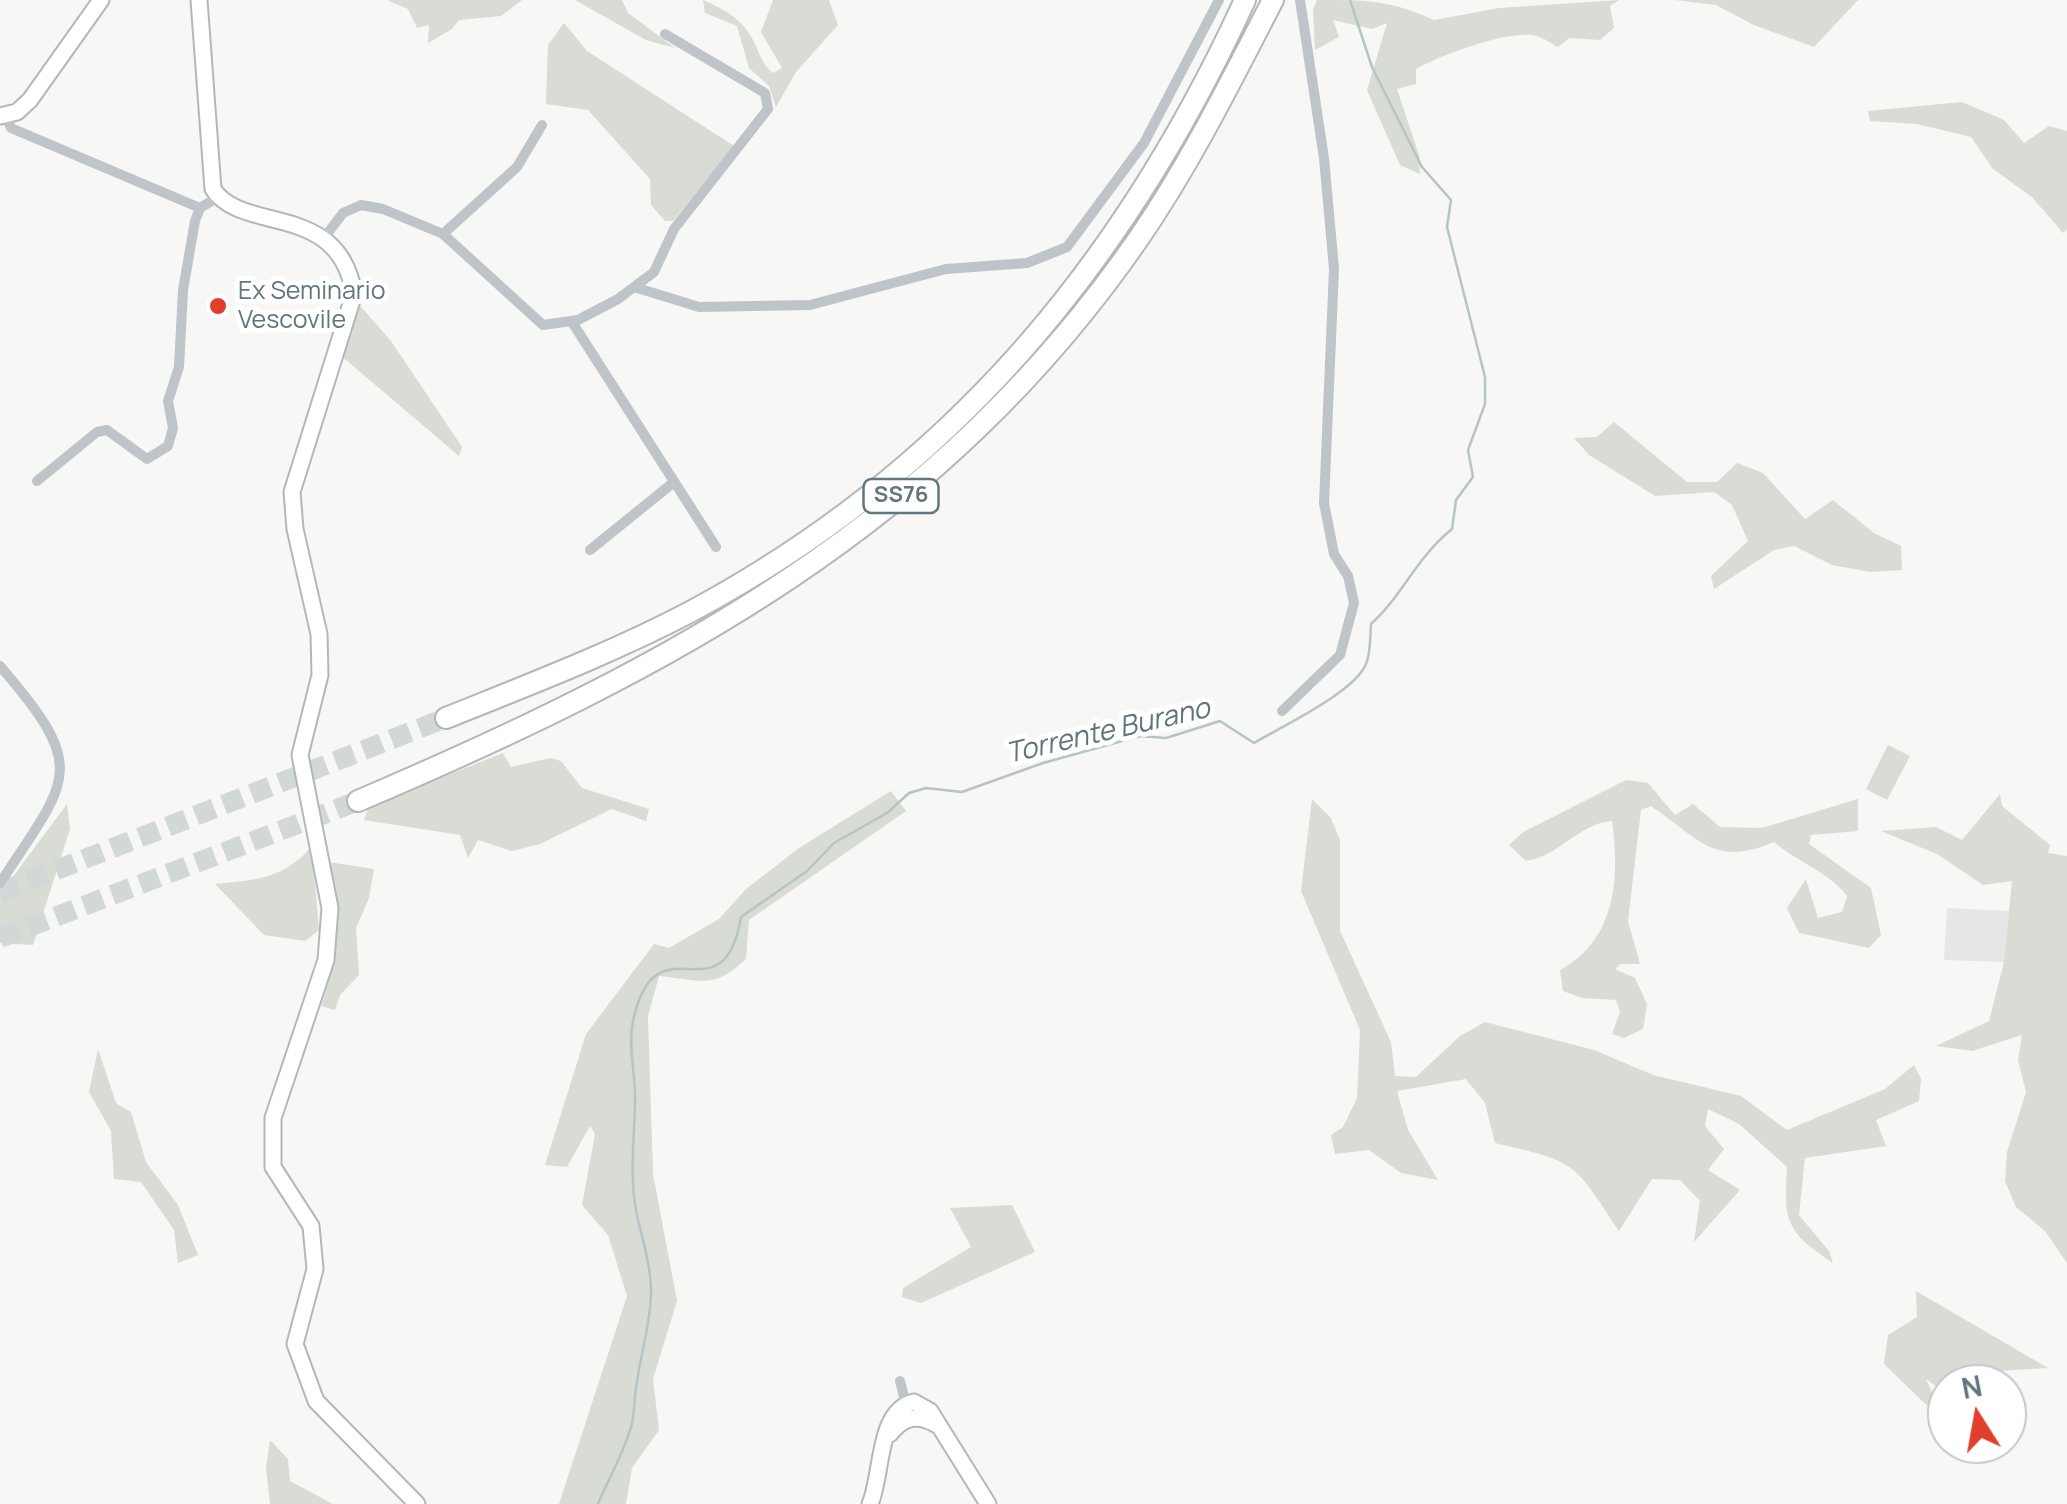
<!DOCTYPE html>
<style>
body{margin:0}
#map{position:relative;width:2067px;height:1504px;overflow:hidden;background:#f7f7f5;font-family:Manrope,sans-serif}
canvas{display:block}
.north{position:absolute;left:1927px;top:1364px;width:100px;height:100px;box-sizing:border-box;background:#fff;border:2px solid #c1c8cc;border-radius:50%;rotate:349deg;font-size:28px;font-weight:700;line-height:40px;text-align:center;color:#63767f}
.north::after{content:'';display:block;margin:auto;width:35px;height:45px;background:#e03f2c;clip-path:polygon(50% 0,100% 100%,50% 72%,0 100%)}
</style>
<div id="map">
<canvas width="2067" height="1504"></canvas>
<div class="north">N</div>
</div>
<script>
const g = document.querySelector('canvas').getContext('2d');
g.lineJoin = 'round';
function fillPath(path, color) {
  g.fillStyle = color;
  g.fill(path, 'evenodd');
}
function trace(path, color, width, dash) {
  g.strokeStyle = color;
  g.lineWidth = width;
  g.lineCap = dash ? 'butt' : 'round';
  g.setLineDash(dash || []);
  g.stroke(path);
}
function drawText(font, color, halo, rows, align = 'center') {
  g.font = font + ' Manrope,sans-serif';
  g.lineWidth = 10;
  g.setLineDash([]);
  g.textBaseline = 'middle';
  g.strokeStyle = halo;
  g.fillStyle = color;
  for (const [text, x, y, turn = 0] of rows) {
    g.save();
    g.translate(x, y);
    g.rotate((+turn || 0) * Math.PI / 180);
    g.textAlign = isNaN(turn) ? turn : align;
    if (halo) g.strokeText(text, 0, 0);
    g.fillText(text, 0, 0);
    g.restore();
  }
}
fillPath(new Path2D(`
 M1947,908L2010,911L2004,962L1944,960Z`), '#e5e7e6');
fillPath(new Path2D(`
 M387,0H522L501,16L459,20L452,29L428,43L429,25L417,28L408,9Z
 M575,0H622L628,13L675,48L646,40Z
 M703,0C727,10 746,22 756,46C761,58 763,65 773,73L782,68L761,32L773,0H829L838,25L796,72L776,107L769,86L749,68L737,26L705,13Z
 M1317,0C1367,0 1390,0 1434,20L1499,8L1619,0L1610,6L1614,28L1600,40L1569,38L1558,47C1552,44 1544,38 1537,36C1510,29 1441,55 1416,69V84L1397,89L1419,155L1420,174L1400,165L1367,90L1387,23L1372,29L1333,20L1339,37L1315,50L1313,9Z
 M1675,0H1858L1814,47L1754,25L1716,5Z
 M564,23L587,51L734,146L673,221H665L651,205L650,179L588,110L546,104L548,45Z
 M1962,102L2004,120L2024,143L2049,126L2067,131V229L2063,233L2032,197L1993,169L1971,137L1917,124L1870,121L1868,111Z
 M355,300L391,341L462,447L459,456L339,354Z
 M1614,422L1687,482H1717L1737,463L1763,473L1805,519L1833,500L1874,533L1901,546L1902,570L1871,572L1832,565L1794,546L1774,550L1714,589L1711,576L1748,541L1732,505L1714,492L1655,496L1589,455L1574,438L1597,437Z
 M1888,745L1910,756L1887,800L1866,789Z
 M503,753L511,767L550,758L561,761L582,788L649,809L646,821L612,809L540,844L512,851L478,840L468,858L460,835L364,820L369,806Z
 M1626,780L1648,783L1675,815L1693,804L1720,827L1762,828L1858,799V831L1811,835L1809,844L1871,888L1881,935L1869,948L1799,933L1787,908L1806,879L1818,918L1842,912L1847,896C1830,873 1796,861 1774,842C1713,868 1699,838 1651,806L1641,810L1628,921L1640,964H1620L1615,969L1635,978L1647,1004L1643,1029L1624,1038L1612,1034L1620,1012L1616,1000L1582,998L1563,991L1560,970C1616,940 1620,878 1612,821C1580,823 1559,856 1526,861L1509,845L1523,832Z
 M891,791L906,811L749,920L746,959C713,990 700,980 659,976L648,1016L653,1174L677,1301L653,1379L659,1430L632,1468L626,1504H559L627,1296L608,1235L582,1205L595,1134L590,1126L567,1167L545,1165L586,1034L654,944L669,948L719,919L746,889L799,848Z
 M2000,794L2002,806L2050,845L2048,853L2067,856V1263L2045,1231L2016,1207L2005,1181L2007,1152L2026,1092L2018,1060L2022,1035L1972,1051L1936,1046L1989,1021L2004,962L2012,881L1983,885L1937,854L1881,831L1936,827L1962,840Z
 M1312,799L1331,818L1340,840V931L1391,1042L1395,1076L1416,1077L1460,1036L1485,1022L1594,1050L1653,1075L1741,1096L1787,1130L1885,1089L1914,1065L1921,1079L1919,1101L1876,1120L1886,1146L1805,1158L1799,1215L1829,1251L1833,1263C1785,1231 1784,1221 1787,1167L1739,1124L1708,1109L1705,1126L1724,1149L1708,1170L1740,1190L1694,1242L1700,1201L1680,1180L1652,1179L1619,1231C1573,1161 1577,1162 1495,1143L1485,1103L1466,1079L1397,1091L1408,1130L1438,1180L1401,1173L1369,1150L1335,1154L1331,1135L1343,1127L1357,1098L1360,1030L1301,891Z
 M67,804L70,829L33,945L0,943V894Z
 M312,846L319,930L305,941L264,935L215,884C256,880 284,879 312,846Z
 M328,862L374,869L369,898L356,928L359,975L340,995L335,1010L321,1006C337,962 334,908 328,862Z
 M98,1049L116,1103L131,1112L146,1162L178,1205L198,1255L178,1263L174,1230L141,1182L114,1179L111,1131L89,1092Z
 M1012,1205L1035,1252L921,1303L902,1297L903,1288L971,1247L950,1208Z
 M1916,1291L2048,1368L1964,1373L1972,1384H1947V1394L1926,1379L1947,1425L1884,1364L1888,1335L1917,1317Z
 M270,1440L288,1459L290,1481L333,1504H270L266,1468Z`), '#d8dcd4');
trace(new Path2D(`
 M598,1504C608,1479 624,1453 631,1427C635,1413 634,1396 637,1382C641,1352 651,1322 651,1292C651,1263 641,1237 636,1210C629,1171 635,1135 635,1096C635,1071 628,1046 633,1021C656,914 723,1024 741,917L807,871L834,843L887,813L909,793L926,788L962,792L1043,763L1140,736L1166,738L1220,721L1254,743C1281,727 1355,692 1366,664C1371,652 1370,637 1371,624C1404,594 1415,559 1452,529L1456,500L1473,477L1468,450L1485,404V377L1447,227L1451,200L1422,167L1372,67L1350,0`), '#b5c4c6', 2.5);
trace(new Path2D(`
 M0,892L446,718
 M0,938L358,801`), '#d2d7d8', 20, [20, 10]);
const secondary = new Path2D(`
 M199,0L213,189C243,235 339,200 354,294L292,492L295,529L319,634L320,675L300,755L330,908L326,960L273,1118V1167L311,1226L315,1269L295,1344L316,1401L417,1504
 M0,116L17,112L30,100L101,0
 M890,1434C904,1416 918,1414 937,1425
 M870,1504C883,1474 877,1410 914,1402L930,1411L988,1504`);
const highway = new Path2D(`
 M446,718C528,685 612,653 690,612C950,473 1123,266 1245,0
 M358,801C670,668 941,525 1139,238C1191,162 1231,81 1273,0`);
trace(secondary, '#b1b8bb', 19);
trace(highway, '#b2b7ba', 24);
trace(new Path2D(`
 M6,116L11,128L200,208
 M443,234L517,167L542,125
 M324,238L343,213L361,205L383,209L443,234L543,325L578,320L618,299L654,272L674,229L768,109L765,93L665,34
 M634,287L699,307L810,305L946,269L1027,263L1067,247L1144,143L1219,0
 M572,322L716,547
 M37,481L97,432L107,430L147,459L168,446L173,428L168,401L179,367L183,290L195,221L200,208L218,197
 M590,550L674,482
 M0,666C90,770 69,778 0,883
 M1282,711L1340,655L1354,603L1348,576L1334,554L1324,503L1334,269L1324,158L1300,0
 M900,1381L907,1409`), '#bec4c7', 10);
trace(secondary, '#fff', 15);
trace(highway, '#fff', 20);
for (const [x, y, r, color] of [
 [218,306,10,"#e03f2c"]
]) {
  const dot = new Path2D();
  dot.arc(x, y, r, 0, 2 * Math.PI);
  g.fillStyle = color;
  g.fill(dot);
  trace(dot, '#fff', 4);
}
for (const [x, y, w] of [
 [901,496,75]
]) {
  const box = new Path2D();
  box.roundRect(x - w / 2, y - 17, w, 34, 8);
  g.fillStyle = '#fff';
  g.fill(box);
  trace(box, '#63767f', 2.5);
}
drawText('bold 22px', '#63767f', null, [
 ["SS76",901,496]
]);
drawText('25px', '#63767f', '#fff', [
 ["Ex Seminario",238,292],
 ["Vescovile",238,321]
], 'left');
drawText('italic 28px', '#5e767a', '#fff', [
 ["Torrente Burano",1108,732,-13]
]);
</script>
